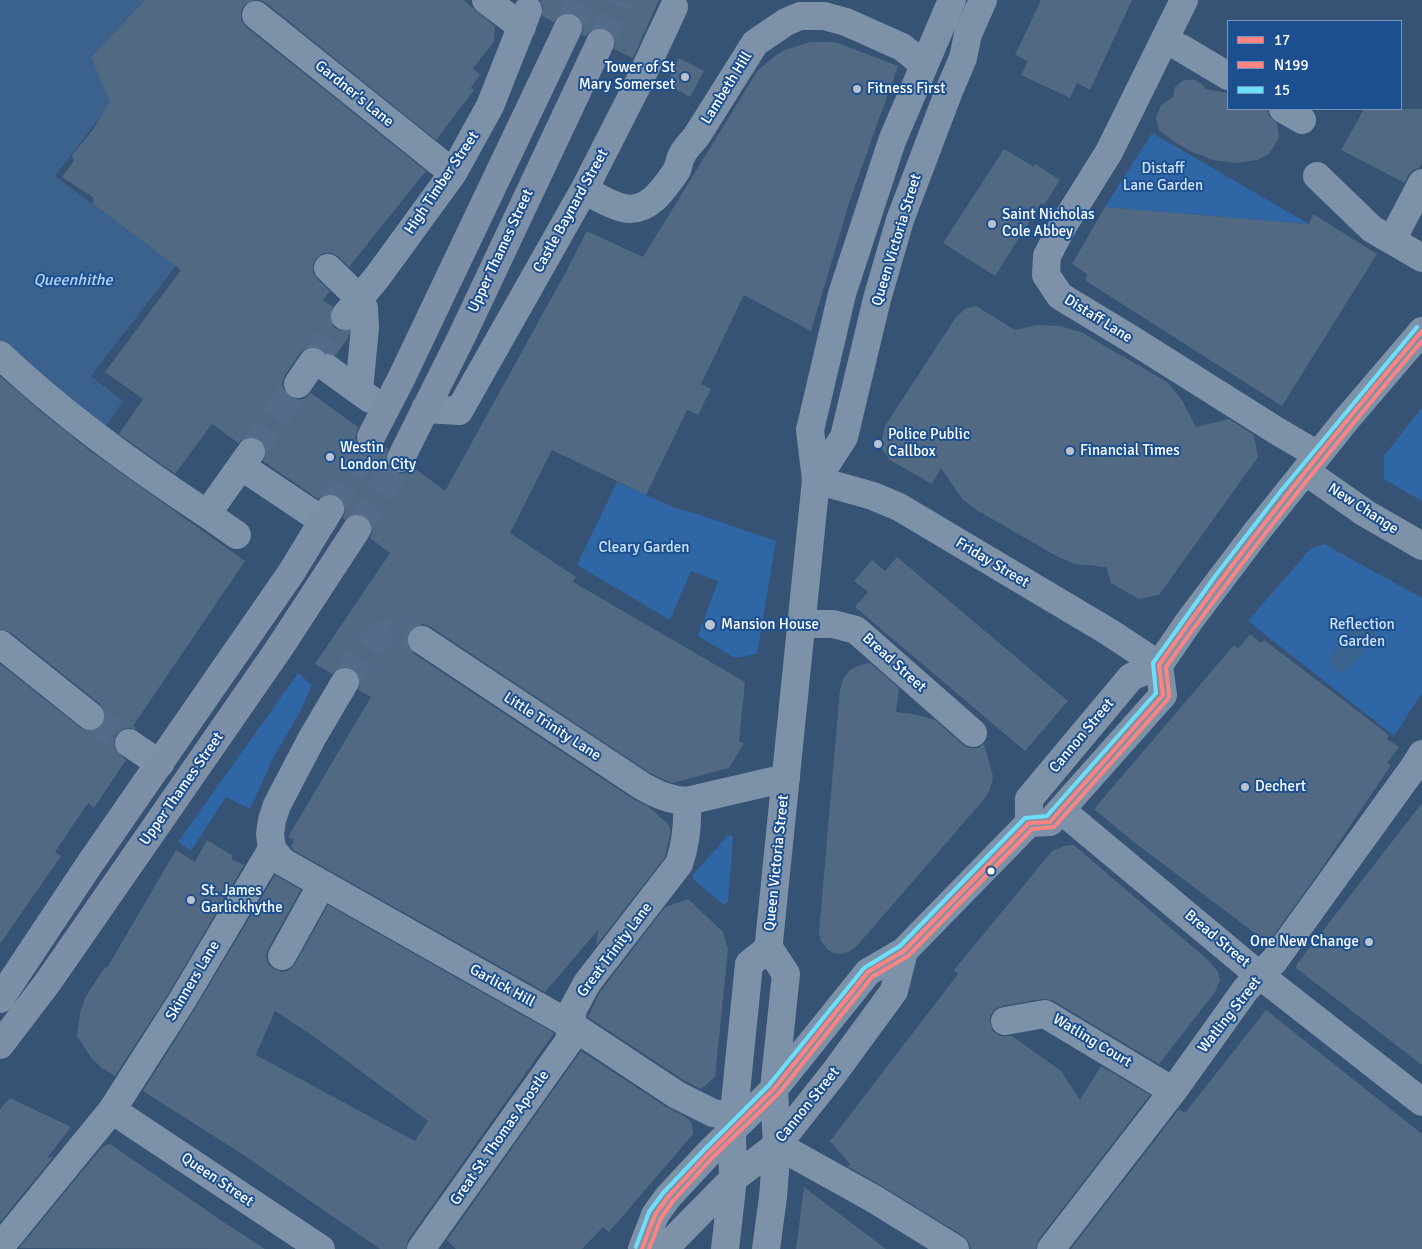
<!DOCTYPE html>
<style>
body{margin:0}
#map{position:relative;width:1422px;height:1249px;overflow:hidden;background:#365274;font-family:Signika,sans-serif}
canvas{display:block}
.legend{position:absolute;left:1227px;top:20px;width:175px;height:90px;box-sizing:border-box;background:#1b4f8f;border:1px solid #7695bc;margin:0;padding:6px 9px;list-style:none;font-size:15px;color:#fff}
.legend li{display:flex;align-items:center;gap:10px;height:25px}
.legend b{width:25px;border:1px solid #7695bc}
</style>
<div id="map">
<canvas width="1422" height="1249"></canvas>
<ul class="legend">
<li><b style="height:6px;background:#ff8380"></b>17</li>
<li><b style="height:6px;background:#ff8380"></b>N199</li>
<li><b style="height:6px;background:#6ddff8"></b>15</li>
</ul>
</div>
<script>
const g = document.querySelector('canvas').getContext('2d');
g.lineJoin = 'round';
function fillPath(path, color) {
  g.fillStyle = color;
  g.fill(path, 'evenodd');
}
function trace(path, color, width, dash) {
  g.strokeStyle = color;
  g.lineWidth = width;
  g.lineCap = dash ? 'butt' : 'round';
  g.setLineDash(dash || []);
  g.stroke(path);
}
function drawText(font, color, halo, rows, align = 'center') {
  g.font = font + ' Signika,sans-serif';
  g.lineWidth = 4;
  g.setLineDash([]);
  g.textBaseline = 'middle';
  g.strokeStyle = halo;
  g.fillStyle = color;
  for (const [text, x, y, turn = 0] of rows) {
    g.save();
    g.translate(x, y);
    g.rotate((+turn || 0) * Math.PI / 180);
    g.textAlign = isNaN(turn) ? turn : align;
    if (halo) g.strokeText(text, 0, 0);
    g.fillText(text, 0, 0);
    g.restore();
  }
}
fillPath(new Path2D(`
 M1152,133L1309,224L1105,207Z
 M1422,407V501L1384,479V456Z
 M617,482L675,508L694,513L776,541L757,654L735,658L698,636L718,581L691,571L670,620L577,565Z
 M1324,544L1422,598V693L1394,736L1248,621L1310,549Z
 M298,673L312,685L300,712L273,758L250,809L226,797L191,851L178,842Z
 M731,835L733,838L728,902L726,904H723L694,880L692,876L727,836Z`), '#2f66a5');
fillPath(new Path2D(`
 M0,0H145L91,57L111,103L55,176L176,266L91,376L123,401L100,436L0,344Z
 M1362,620L1373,627L1375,634L1362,654L1345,672H1338L1329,663C1334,647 1347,628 1362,620Z`), '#3b618d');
fillPath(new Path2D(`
 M145,0H254L244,5L241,12V20L246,27L426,171L349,267L339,257L332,253H324L316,258L313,265V272L317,279L330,291L323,300L333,307L330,314L331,322L335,328L342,331H349L348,338L336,355L325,353L321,349L315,347L306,348L300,353L285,375L282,383L284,391L290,397L297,400L305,398L311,393L358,427L355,438L358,445L363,451L372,453L379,450L383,446L388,449L386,459L388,466L394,472L402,474L409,471L413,467L445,491L568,268L587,231L643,257L758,70L776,55L785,50L810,42H835L898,66L849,203L811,331L744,295L701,384L711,389L698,415L687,410L646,495L552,450L510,533L576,577L573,582L745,682L739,741L744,743L729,768L672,783L665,780L650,773L431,627L423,624L416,626L409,632L406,640L408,646L413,653L633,799L649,807L668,824L671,830L665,857L596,946L598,930L545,992L293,850L291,847L294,840L288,837L371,697L358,690L361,682L359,675L353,669L345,666L338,668L332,674L315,664L390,553L370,538L373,529L371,522L365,516L358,513L350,515L345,520L343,518L346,510L344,502L339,496L330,493L323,495L318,499L263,461L266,454L265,446L260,440L253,437L245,438L238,443L212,424L175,474L119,434L143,399L105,372L181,270L93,204V197L62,177L74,161L72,155L92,131L110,102L91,57Z
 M260,0H464L477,12L495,26L494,42L473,68L480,75L471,87L474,90L436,140L266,3Z
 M540,0H659L633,58L614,49L616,42L613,35L606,29L598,28L591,30L586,36L582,35L584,27L581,20L574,14L566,13L560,15L554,22L542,16L543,7Z
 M1041,0H1132L1090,90L1077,83L1070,98L1021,75L1028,61L1015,55Z
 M679,58L704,71L690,97L666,84Z
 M1184,80H1195L1202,84L1205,89L1228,93V109H1267L1270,117L1277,123L1279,138L1269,154L1257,160L1236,163L1213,160L1190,151L1173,141L1159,130L1156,118L1161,105L1173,97L1175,87Z
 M1364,109H1422V163L1419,168L1413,170L1408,175L1405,183L1341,150Z
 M1004,149L1034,167L1035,164L1060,180L1044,205L1041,203L995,276L943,243Z
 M1105,207L1309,224L1313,214L1377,254L1282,406L1086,281L1087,274L1072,264Z
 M976,306L1015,330L1037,325L1060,326L1081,332L1167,382L1182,400L1196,427L1229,419L1254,435L1258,457L1159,595L1139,599L1111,583L1106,567L1075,564L1058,557L975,509L963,500L941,468L932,484L890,460L882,449L881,443L885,426L956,317L965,309Z
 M0,376L39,410L90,451L245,561L133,726L138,730L131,728L123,729L116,735L114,741L115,749L126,760L94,808L88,803L55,852L61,856L0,944V664L81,728L88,731L96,730L102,725L105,718L104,710L100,704L10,632L0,629Z
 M897,557L1068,701L1025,751L855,607L868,592L854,581L872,560L885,571Z
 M1250,634L1261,643L1264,640L1389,735L1387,739L1399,747L1387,763L1391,765L1317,875L1268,943L1135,843L1094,809L1234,645L1238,649Z
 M870,663L899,688L896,712L918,715L935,720L963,745L969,748H978L984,744L993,776L991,786L986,797L856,947L848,952L840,954L833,953L827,949L821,941L819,932L840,689L844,678L850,670L860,665Z
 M1422,803V1065L1296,968L1297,964Z
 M207,840L233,856L231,859L244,865L170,991L115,1076L102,1068L92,1059L77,1036L80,1013L86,996L105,967L107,968L176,850L195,862Z
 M1074,845L1209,961L1218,972L1220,980L1215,992L1159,1064L1052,1000L1042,999L1002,1006L995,1009L990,1016V1023L993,1031L1000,1036H1012L1061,1071L1080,1100L1101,1066L1150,1095L1039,1239L1036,1249H971L968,1241L963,1236L882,1186L847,1166L851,1165L830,1141L958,974L954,970L1052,851L1064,846Z
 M275,875L301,890L268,949L266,957L268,964L274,969L283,972L290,970L295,964L328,905L554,1033L408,1240L406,1249H380L242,1154L143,1091L196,1007ZM275,1011L316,1038L428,1121L415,1141L256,1055Z
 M688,899L723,932L728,949L715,1077L701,1089L685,1081L588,1017L600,992L665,907Z
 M1266,1010L1422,1134V1249H1071L1179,1109L1185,1113Z
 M581,1051L668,1108L686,1117L692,1123L693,1134L609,1232L603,1227L582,1249H456L447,1240Z
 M10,1098L71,1127L47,1158L54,1156L0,1222V1109Z
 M110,1144L228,1225L265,1249L19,1248L103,1146Z
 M804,1187L886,1249H796Z`), '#526984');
trace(new Path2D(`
 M313,362L345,316
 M251,452L298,384
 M345,682C356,663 372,630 398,633C406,634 414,638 422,640
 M90,716L129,743`), '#546c89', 28, [28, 14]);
trace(new Path2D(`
 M568,28L581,0
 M600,43L619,0
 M330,509L371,437
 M357,529L401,458`), '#546c89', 28, [28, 14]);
trace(new Path2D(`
 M486,0L522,27
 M1184,0L1109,152L1061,229L1047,256L1046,275L1060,296L1131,339L1277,431L1318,455
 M256,15L453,173
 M1181,48L1228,76
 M1283,109L1302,120
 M1317,176L1372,229L1422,258
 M584,190C596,196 610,205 623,208C648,214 665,188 677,170C679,166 679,160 682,155C685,148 691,143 696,137L755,43L786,22L800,16H824L846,22L902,47L924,65
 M1392,240L1422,183
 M328,268L359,298L364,308L365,328L359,390
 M345,316L378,276L453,173L490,106L528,10
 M0,355C63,415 134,466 207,514L251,452
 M327,368L370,399
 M298,384L313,362
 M425,409L459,411L584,190L639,82L674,7
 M241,466L323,521
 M1305,471L1365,513L1422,546
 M816,480L844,437L877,299L900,220L949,91L963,58L968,34L983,0
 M816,480L873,496L899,507L1109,632L1159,665
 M207,514L237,535
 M802,624H833L856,630L973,733
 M422,640L642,786C658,795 670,800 687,801L786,778
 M0,644L90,716
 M129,743L160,764
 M1061,810L1248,966L1422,1102
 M1029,823V799L1131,677L1159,665L1190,620L1258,530L1346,420L1422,331
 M272,849L283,862L571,1025L677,1095L713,1113L734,1117
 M272,849L270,834L272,820L277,805L312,738L345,682
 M282,956L322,884
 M1005,1021L1045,1014L1173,1091
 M112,1110L321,1249
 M777,1145L874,1199L955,1249
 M0,1247L112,1110L183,999L272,849
 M421,1249L569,1041L573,1009L587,983L679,864C686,844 688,822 687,801
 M642,1249L655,1215L668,1197L708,1154L774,1089L868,972L904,951L1029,823L1050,822L1163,695L1159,665
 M652,1249L671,1242L733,1179L777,1145L834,1073L894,991L904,951
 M725,1249L733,1179L732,1132L749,964L769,948
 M766,1249L773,1197L777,1145L774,1089L786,974L769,948V942L816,480L810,430L842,294L892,141L952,0
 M1051,1249L1173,1091L1246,989L1274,961L1414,767L1422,754`), '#7d92a8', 28);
trace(new Path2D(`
 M371,437L401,379L568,28
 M401,458L461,338L600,43
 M0,999L89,865L291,573L330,509
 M0,1045L48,982L278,650L357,529`), '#7d8ea7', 28);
trace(new Path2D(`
 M642,1249L655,1215L668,1197L708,1154L774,1089L868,972L904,951L1029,823L1050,822L1163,695L1159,665C1241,549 1330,439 1422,331`), '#ff8380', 4);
trace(new Path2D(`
 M649,1249L661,1218L673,1201L712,1158L779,1093L872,977L908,956L1032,829L1054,827L1168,699L1169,695L1166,667C1246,554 1333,446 1422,341`), '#ff8380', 4);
trace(new Path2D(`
 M636,1247L649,1212L663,1193L704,1150L769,1085L864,968L900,946L1025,818L1047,816L1156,693L1153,663L1216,575L1281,491L1417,327`), '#6ddff8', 4);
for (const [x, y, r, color] of [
 [685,77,5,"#b9c2ce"],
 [857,89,5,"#b9c2ce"],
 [992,224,5,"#b9c2ce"],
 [878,444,5,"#b9c2ce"],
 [1070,451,5,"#b9c2ce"],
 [330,457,5,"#b9c2ce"],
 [710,625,6,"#b9c2ce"],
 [1245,787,5,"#b9c2ce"],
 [991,871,4.5,"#fff"],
 [191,900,5,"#b9c2ce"],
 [1369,942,5,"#b9c2ce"]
]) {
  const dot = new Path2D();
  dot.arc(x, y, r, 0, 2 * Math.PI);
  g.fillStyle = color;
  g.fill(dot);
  trace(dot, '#1b4f8f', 2);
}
drawText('15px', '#fff', '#1b4f8f', [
 ["Tower of St",675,68,"right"],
 ["Mary Somerset",675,85,"right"],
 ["Fitness First",867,89],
 ["Saint Nicholas",1002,215],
 ["Cole Abbey",1002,232],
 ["Police Public",888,435],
 ["Callbox",888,452],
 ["Westin",340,448],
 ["London City",340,465],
 ["Financial Times",1080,451],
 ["Mansion House",721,625],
 ["Dechert",1255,787],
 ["St. James",201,891],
 ["Garlickhythe",201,908],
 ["One New Change",1359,942,"right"]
], 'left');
drawText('15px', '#fff', '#1b4f8f', [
 ["Lambeth Hill",727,88,-58],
 ["Gardner's Lane",354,94,39],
 ["High Timber Street",442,183,-56],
 ["Castle Baynard Street",571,211,-61],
 ["Queen Victoria Street",897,240,-73],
 ["Upper Thames Street",501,251,-65],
 ["Distaff Lane",1098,319,32],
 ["New Change",1363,509,33],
 ["Friday Street",992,563,31],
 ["Bread Street",894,663,42],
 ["Little Trinity Lane",552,727,33],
 ["Cannon Street",1082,736,-50],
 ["Upper Thames Street",182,789,-55],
 ["Queen Victoria Street",777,863,-84],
 ["Bread Street",1217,939,40],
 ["Great Trinity Lane",615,950,-53],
 ["Skinners Lane",193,981,-59],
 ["Garlick Hill",502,986,29],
 ["Watling Street",1230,1015,-52],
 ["Watling Court",1092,1041,31],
 ["Cannon Street",808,1105,-51],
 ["Great St. Thomas Apostle",500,1138,-55],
 ["Queen Street",217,1180,34]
]);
drawText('15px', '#cfe3fa', '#1b4f8f', [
 ["Distaff",1163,169],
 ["Lane Garden",1163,186],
 ["Cleary Garden",644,548],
 ["Reflection",1362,625],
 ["Garden",1362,642]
]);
drawText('italic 16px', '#b5d3f5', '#1b4f8f', [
 ["Queenhithe",73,281]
]);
</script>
